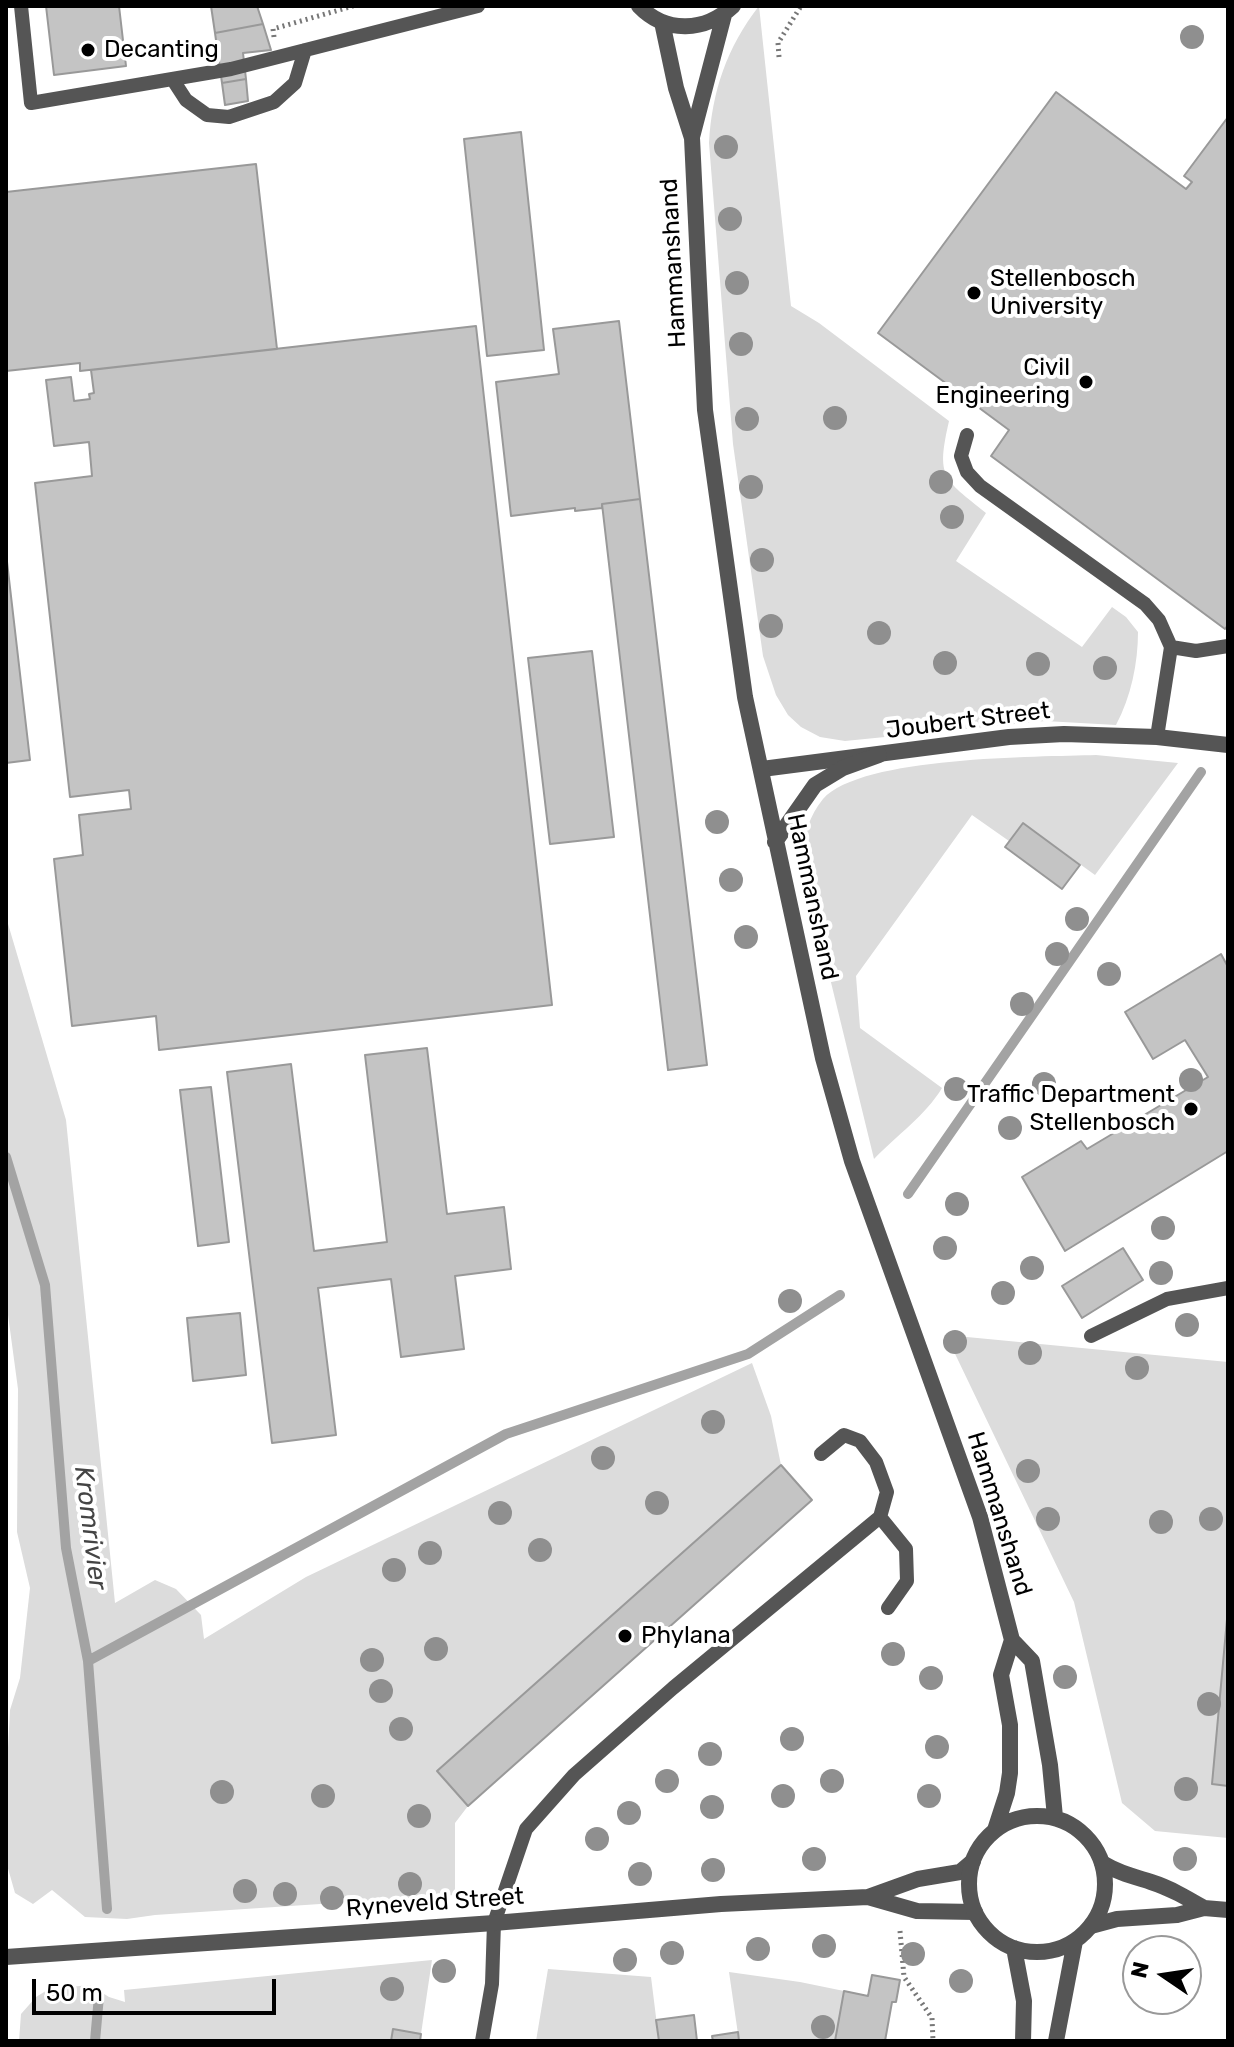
<!DOCTYPE html>
<style>
body{margin:0}
#map{position:relative;width:1234px;height:2047px;overflow:hidden;background:#fff;font-family:Rubik,sans-serif}
canvas{display:block}
.frame{position:absolute;inset:0;border:8px solid #000;pointer-events:none}
.north{position:absolute;left:1122px;top:1935px;width:80px;height:80px;box-sizing:border-box;background:#fff;border:2px solid #999;border-radius:50%;rotate:283deg;font-size:22px;font-weight:700;line-height:32px;text-align:center;color:#000}
.north::after{content:'';display:block;margin:auto;width:28px;height:36px;background:#000;clip-path:polygon(50% 0,100% 100%,50% 72%,0 100%)}
.scale{position:absolute;left:32px;top:1979px;width:244px;height:36px;box-sizing:border-box;border:4px solid #000;border-top:0;padding-left:10px;font-size:24px;line-height:28px;white-space:nowrap;color:#000;-webkit-text-stroke:6px #fff;paint-order:stroke}
</style>
<div id="map">
<canvas width="1234" height="2047"></canvas>
<div class="frame"></div>
<div class="north">N</div>
<div class="scale">50 m</div>
</div>
<script>
const g = document.querySelector('canvas').getContext('2d');
g.lineJoin = 'round';
function fillPath(path, color) {
  g.fillStyle = color;
  g.fill(path, 'evenodd');
}
function trace(path, color, width, dash) {
  g.strokeStyle = color;
  g.lineWidth = width;
  g.lineCap = dash ? 'butt' : 'round';
  g.setLineDash(dash || []);
  g.stroke(path);
}
function drawText(font, color, halo, rows, align = 'center') {
  g.font = font + ' Rubik,sans-serif';
  g.lineWidth = 8;
  g.setLineDash([]);
  g.textBaseline = 'middle';
  g.strokeStyle = halo;
  g.fillStyle = color;
  for (const [text, x, y, turn = 0] of rows) {
    g.save();
    g.translate(x, y);
    g.rotate((+turn || 0) * Math.PI / 180);
    g.textAlign = isNaN(turn) ? turn : align;
    if (halo) g.strokeText(text, 0, 0);
    g.fillText(text, 0, 0);
    g.restore();
  }
}
fillPath(new Path2D(`
 M759,6L791,306L819,323L949,421C936,478 943,478 986,513L956,561L1082,647L1112,607L1126,617L1138,632C1138,663 1131,697 1116,725L1045,721L845,741L820,737L801,727L788,715L776,695L763,656L733,444L709,143C712,91 727,47 759,6Z
 M1096,755L1178,763L1095,875L1023,823L1009,841L972,815L856,976L860,1028L942,1088C925,1116 897,1135 874,1159L800,855C805,834 809,816 823,799C861,756 1038,757 1096,755Z
 M6,917L66,1120L115,1603L155,1580L176,1589L201,1615L204,1639L306,1577L752,1363L771,1416L781,1465L437,1771L468,1806L455,1823V1895L155,1915L127,1919L85,1917L52,1890L33,1904L15,1893L7,1865L6,1786L10,1710L20,1678L30,1588L17,1532L18,1389L6,1300Z
 M946,1335L1228,1362V1608L1213,1784L1228,1786V1838L1155,1831L1122,1803L1074,1602Z
 M432,1960L421,2034L393,2029L391,2041H19L21,2014L36,1997L49,1989L90,1985L109,1997L125,2002L124,1990Z
 M548,1969L651,1977L659,2041H536Z
 M729,1972L800,1982L844,1991L835,2041H739Z`), '#dcdcdc');
trace(new Path2D(`
 M6,1157L45,1285L66,1548L88,1661L107,1909
 M908,1194L1201,772
 M88,1661L506,1434L748,1354L840,1295
 M95,2041L99,1996`), '#a3a3a3', 10);
const building = new Path2D(`
 M46,6H119L126,66L54,75Z
 M211,6H257L263,24L215,33Z
 M263,24L271,50L243,53L246,79L222,83L215,33Z
 M246,79L248,101L225,105L222,83Z
 M1056,92L1186,189L1192,182L1184,176L1228,117V625L1225,629L991,456L1009,430L878,333Z
 M521,132L544,350L487,356L464,139Z
 M256,164L277,349L80,371V363L6,371V192Z
 M619,321L640,499L602,504V508L575,511V508L511,516L496,382L559,374L553,329Z
 M476,326L552,1005L159,1050L156,1016L72,1026L54,859L83,855L79,815L131,809L129,790L70,797L35,483L92,476L89,442L54,446L46,380L71,377L74,401L90,399L89,394L94,393L91,370Z
 M640,499L707,1065L668,1070L602,504Z
 M6,553L30,760L6,763Z
 M592,651L614,837L550,844L528,658Z
 M1023,823L1080,865L1062,889L1005,847Z
 M1221,954L1228,967V1151L1065,1251L1022,1177L1081,1141L1087,1149L1208,1077L1185,1040L1153,1059L1125,1012Z
 M427,1048L447,1214L504,1207L511,1269L455,1276L464,1349L401,1357L391,1279L318,1288L336,1435L272,1443L227,1072L291,1064L314,1251L387,1242L365,1055Z
 M211,1087L229,1242L198,1246L180,1090Z
 M1123,1248L1143,1280L1082,1318L1062,1286Z
 M240,1313L246,1375L193,1381L187,1318Z
 M781,1465L812,1500L468,1806L437,1771Z
 M1228,1608V1786L1212,1784Z
 M872,1975L900,1980L896,2002H892L885,2041H835L844,1991L868,1996Z
 M694,2015L697,2041H659L656,2020Z
 M393,2029L421,2034L420,2041H391Z
 M738,2032L739,2041H713L712,2036Z`);
fillPath(building, '#c4c4c4');
trace(building, '#999', 2);
trace(new Path2D(`
 M274,37L273,29L353,6
 M779,57L778,43L801,6
 M900,1931L904,1977L932,2018L933,2041`), '#777', 5, [2, 4]);
trace(new Path2D(`
 M21,6L31,103L231,69L478,6
 M173,80L186,100L207,115L229,117L274,102L295,83L305,50
 M967,435L961,456L967,472L980,486L1145,604L1159,620L1171,647L1157,737
 M1171,647L1196,651L1228,646
 M1091,1336L1167,1299L1228,1288
 M880,1517L906,1549L907,1581L888,1608
 M482,2041L492,1984L494,1923L526,1829L574,1775L673,1688L880,1517L887,1492L876,1462L860,1441L844,1435L821,1454`), '#555', 14);
trace(new Path2D(`
 M762,769L1009,737L1064,734L1157,737L1228,745
 M1102,1863C1119,1873 1132,1876 1151,1882C1170,1888 1187,1898 1204,1908
 M868,1897L917,1911L975,1912
 M1091,1926L1117,1919L1177,1915L1204,1908L1228,1910
 M6,1957L494,1923L721,1904L868,1897L918,1879L960,1872L973,1861`), '#555', 16);
trace(new Path2D(`
 M639,6C666,34 705,32 733,6
 M662,22L676,88L692,138L705,410L745,697L823,1058L852,1161L980,1517L1012,1640L1032,1661L1050,1765L1055,1817
 M692,137L724,15
 M775,842L815,785L843,768L879,755
 M969 1884a68 68 0 1 1 136 0a68 68 0 1 1-136 0Z
 M995,1830L1007,1793L1010,1773V1725L1001,1675L1012,1640
 M1014,1948L1024,2001L1023,2041
 M1056,2041L1075,1941`), '#555', 16);
g.fillStyle = '#8f8f8f';
for (const [x, y] of [
 [1192,37],
 [726,147],
 [730,219],
 [737,283],
 [741,344],
 [835,418],
 [747,419],
 [941,482],
 [751,487],
 [952,517],
 [762,560],
 [771,626],
 [879,633],
 [945,663],
 [1038,664],
 [1105,668],
 [717,822],
 [731,880],
 [1077,919],
 [746,937],
 [1057,954],
 [1109,974],
 [1022,1004],
 [1191,1080],
 [1044,1084],
 [956,1089],
 [1010,1128],
 [957,1204],
 [1163,1228],
 [945,1248],
 [1032,1268],
 [1161,1273],
 [1003,1293],
 [790,1301],
 [1187,1325],
 [955,1342],
 [1030,1353],
 [1137,1368],
 [713,1422],
 [603,1458],
 [1028,1471],
 [657,1503],
 [500,1513],
 [1048,1519],
 [1211,1519],
 [1161,1522],
 [540,1550],
 [430,1553],
 [394,1570],
 [436,1649],
 [893,1654],
 [372,1660],
 [1065,1677],
 [931,1678],
 [381,1691],
 [1209,1704],
 [401,1729],
 [792,1739],
 [937,1747],
 [710,1754],
 [667,1781],
 [832,1781],
 [1186,1789],
 [222,1792],
 [323,1796],
 [783,1796],
 [929,1796],
 [712,1807],
 [629,1813],
 [419,1816],
 [597,1839],
 [814,1859],
 [1185,1859],
 [713,1870],
 [640,1874],
 [410,1884],
 [245,1891],
 [285,1894],
 [332,1898],
 [824,1946],
 [758,1949],
 [672,1953],
 [913,1954],
 [625,1960],
 [444,1971],
 [961,1981],
 [392,1989],
 [823,2027]
]) {
  g.beginPath();
  g.arc(x, y, 12, 0, 2 * Math.PI);
  g.fill();
}
for (const [x, y, r, color] of [
 [88,50,8,"#000"],
 [974,293,8,"#000"],
 [1086,382,8,"#000"],
 [1191,1109,8,"#000"],
 [625,1636,8,"#000"]
]) {
  const dot = new Path2D();
  dot.arc(x, y, r, 0, 2 * Math.PI);
  g.fillStyle = color;
  g.fill(dot);
  trace(dot, '#fff', 3);
}
drawText('24px', '#000', '#fff', [
 ["Decanting",104,50],
 ["Stellenbosch",990,279],
 ["University",990,307],
 ["Civil",1070,368,"right"],
 ["Engineering",1070,396,"right"],
 ["Traffic Department",1175,1095,"right"],
 ["Stellenbosch",1175,1123,"right"],
 ["Phylana",641,1636]
], 'left');
drawText('24px', '#000', '#fff', [
 ["Hammanshand",674,263,-93],
 ["Joubert Street",968,721,-7],
 ["Hammanshand",812,897,78],
 ["Hammanshand",999,1514,73],
 ["Ryneveld Street",435,1903,-4]
]);
drawText('italic 26px', '#444', '#fff', [
 ["Kromrivier",90,1528,83]
]);
</script>
